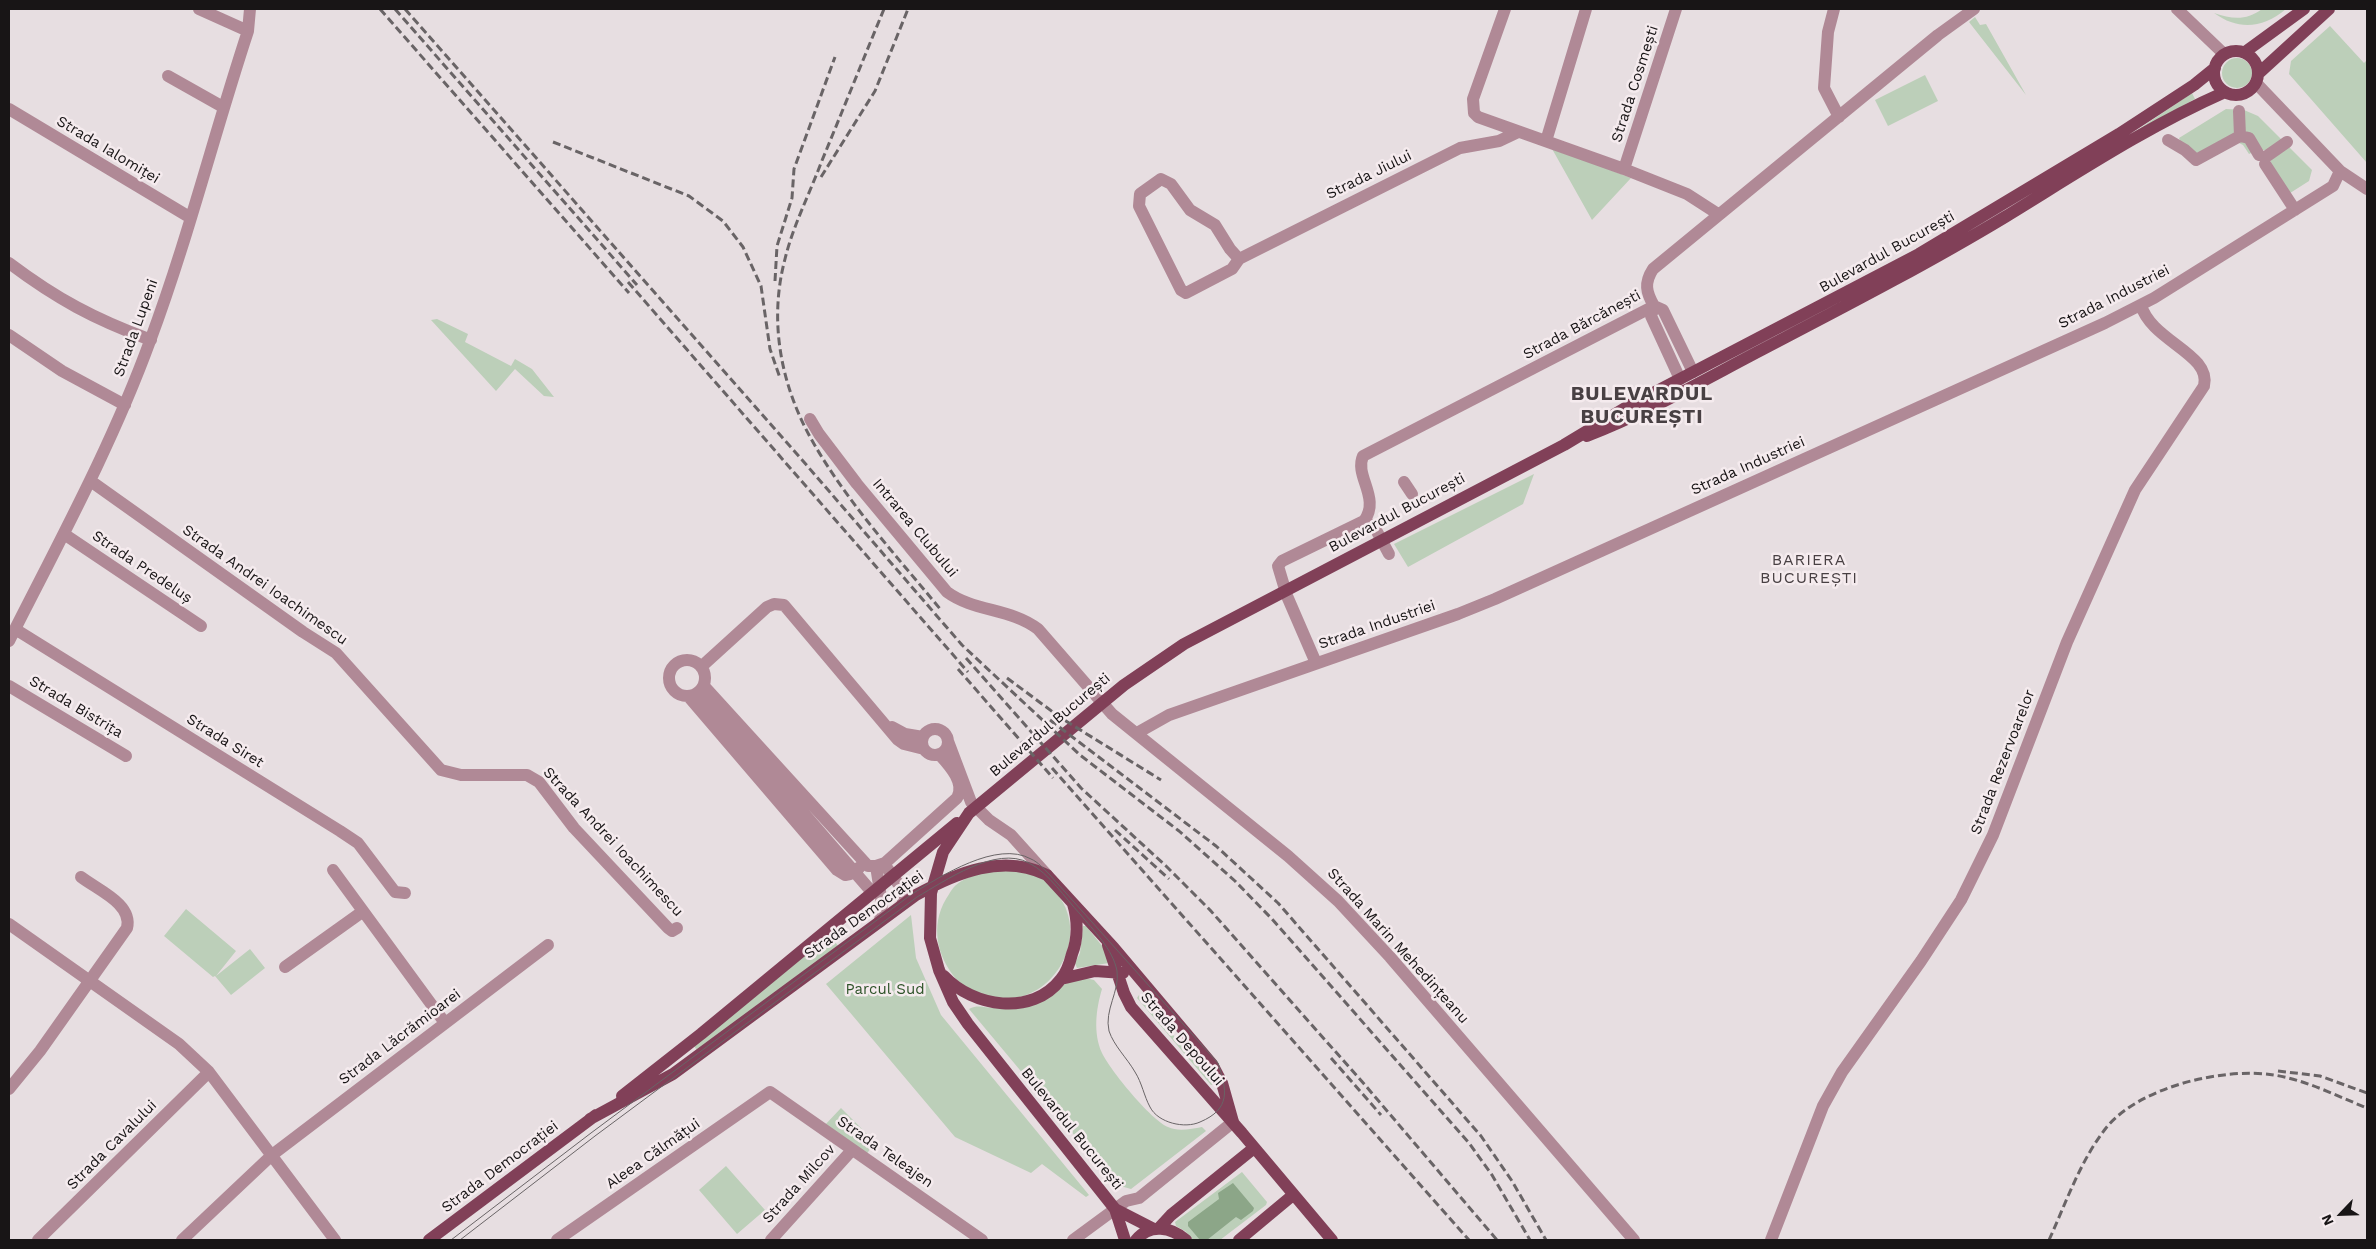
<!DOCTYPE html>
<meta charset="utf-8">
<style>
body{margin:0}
#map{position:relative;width:2376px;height:1249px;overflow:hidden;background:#e7dee1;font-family:"Work Sans",sans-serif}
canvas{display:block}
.frame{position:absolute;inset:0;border:10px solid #181516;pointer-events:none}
.north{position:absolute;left:2316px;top:1189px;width:50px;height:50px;-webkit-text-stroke:4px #f5ebee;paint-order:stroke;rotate:246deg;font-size:14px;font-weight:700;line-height:20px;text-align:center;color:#181516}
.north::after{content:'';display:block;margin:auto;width:18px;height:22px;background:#181516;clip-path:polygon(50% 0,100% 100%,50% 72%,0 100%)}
</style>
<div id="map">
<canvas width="2376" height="1249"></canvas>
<div class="frame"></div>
<div class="north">N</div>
</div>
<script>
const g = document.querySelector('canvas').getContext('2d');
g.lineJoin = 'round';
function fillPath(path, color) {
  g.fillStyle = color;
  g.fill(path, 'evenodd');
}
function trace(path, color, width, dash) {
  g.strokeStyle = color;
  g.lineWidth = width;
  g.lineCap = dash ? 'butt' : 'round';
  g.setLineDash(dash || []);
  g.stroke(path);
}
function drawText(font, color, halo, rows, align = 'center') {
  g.font = font + ' "Work Sans",sans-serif';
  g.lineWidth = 5;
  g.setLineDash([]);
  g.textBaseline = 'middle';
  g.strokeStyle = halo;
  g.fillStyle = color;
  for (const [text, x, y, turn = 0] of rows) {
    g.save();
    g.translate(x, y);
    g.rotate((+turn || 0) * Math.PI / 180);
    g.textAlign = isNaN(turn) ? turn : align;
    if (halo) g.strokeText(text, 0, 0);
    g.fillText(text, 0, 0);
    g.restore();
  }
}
fillPath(new Path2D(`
 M2262,9H2286C2263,28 2239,31 2214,13C2232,19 2246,21 2262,9Z
 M1975,17L1980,25L1986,24L2026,95L1969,22Z
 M2330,26L2364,63L2367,60V163L2289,74L2291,61Z
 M2222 73a15 15 0 1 1 30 0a15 15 0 1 1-30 0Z
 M1925,75L1938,101L1888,126L1875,100Z
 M2192,93L2195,99L2133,133Z
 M2226,109L2244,110L2258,116L2312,170L2309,181L2287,195L2269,165L2272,158L2265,150H2258L2249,154L2243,145L2231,139L2202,156L2182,146L2179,138Z
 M1551,147L1631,178L1592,220Z
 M437,319L468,334L465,342L511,366L515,359L532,369L554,397L544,396L515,369L496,391L431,320Z
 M1534,474L1523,504L1408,567L1394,544Z
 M1011,870C1019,871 1030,871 1038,874C1042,876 1048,883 1051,887C1098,932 1052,1012 990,997C978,995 965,989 957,980C937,957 930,926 946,899C950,893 953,886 960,882C974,872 994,872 1011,870Z
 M186,909L236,951L216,976L250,949L265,968L231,995L215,976L213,977L164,936Z
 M911,915L916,958L941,1015L1089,1195L1086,1197L1042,1164L1031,1173L955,1137L826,984Z
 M1083,926H1086L1111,957L1109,963L1077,968L1075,963L1080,953Z
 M830,935L838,946L702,1048L696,1049L694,1046Z
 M1081,977L1094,980L1102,989C1096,1009 1093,1033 1102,1053C1110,1070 1151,1120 1168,1127C1178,1132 1191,1129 1202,1127L1206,1131L1131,1189L1117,1185L1105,1172L969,1009C980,1003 988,1010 999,1007C1027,1000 1055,989 1081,977Z
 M1139,995L1214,1083V1084L1211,1085L1137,998Z
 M841,1108L875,1142L866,1155L824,1126Z
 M726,1166L765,1210L737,1234L699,1190Z
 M1242,1172L1267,1202L1266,1205L1220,1240H1193L1185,1231L1176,1226L1175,1222Z`), '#bccfb9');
fillPath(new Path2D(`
 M1233,1183L1254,1208L1253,1211L1241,1220L1236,1217L1207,1240H1200L1188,1226V1222L1219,1199L1218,1193Z`), '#8ca688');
trace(new Path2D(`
 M199,9L248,31
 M1505,9L1473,99L1474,113L1478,117L1624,169L1687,194L1718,214
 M1834,9L1828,32L1824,88L1839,117
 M2177,9L2224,54
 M168,76L223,107
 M2256,83L2340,171L2367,189
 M9,109L191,218
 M2239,111L2240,136
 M2168,140L2185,150L2196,160L2240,136L2249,138L2259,155
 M1546,141L1586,9
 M2267,156L2287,142
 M2265,164L2295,210
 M1624,169L1676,9
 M1161,179L1171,184L1190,210L1215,225L1230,249L1239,259L1232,269L1186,293L1181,290L1139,206L1140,194Z
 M1239,259L1460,148L1499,141L1518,132
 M9,263C57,299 94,319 151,340
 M9,335L62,371L125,405
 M1680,379L1651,316L1654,306L1663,310L1693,372
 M810,419L819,434L857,484L947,592C974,612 1011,608 1038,629L1112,714L1288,856L1338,901L1390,957L1634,1240
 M92,482L303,632L336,653L441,770L461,775H527L539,782L574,828L668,928L672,931L677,928
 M1404,482L1412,494
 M1364,521L1375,528L1389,554
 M64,534L201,626
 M15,629L340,831L358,843L395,892L405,893
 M9,641C59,542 112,445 150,341C188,239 214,134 248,31L250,9
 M669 678a18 18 0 1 1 36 0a18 18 0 1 1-36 0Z
 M1316,663L1287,596L1278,566L1282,561L1364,521C1381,498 1354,476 1363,456L1654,306C1646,292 1644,283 1653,269L1938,35L1974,9
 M701,667L767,607L774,604L784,605L897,739L904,744L924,749
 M9,686L126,756
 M704,686L868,866H876L885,863L957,798C966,783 949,765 939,754
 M689,697L837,870L845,875L850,874L860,867
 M703,697L871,891
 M892,727L905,734L923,737
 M922 742a13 13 0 1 1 26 0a13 13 0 1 1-26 0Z
 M1137,733L1169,715L1458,614L1495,599L2105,323L2154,298L2333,186L2340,171
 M948,741L971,802L989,820L1011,835L1047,875
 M876,866L882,904L880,921
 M887,868L902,889L903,904
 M333,870L445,1023
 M9,924L179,1044L209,1072L335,1240
 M285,967L362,912
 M9,1089L40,1051L127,928C133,904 98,890 81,877
 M38,1240L209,1072
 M182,1240L272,1155L548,945
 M557,1240L770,1092L982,1240
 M771,1240L852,1150
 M1073,1240L1126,1201L1139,1198L1233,1122
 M1771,1240L1823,1106L1842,1072L1921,961L1961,900L1993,835L2067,642L2135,490L2204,386C2212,354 2151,341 2141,305`), '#b08996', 12);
trace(new Path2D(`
 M2214 73a22 22 0 1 1 44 0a22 22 0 1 1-44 0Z
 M2245,52L2304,9
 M2259,73L2329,9
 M1587,436C1644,414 1697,384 1750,356C1836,311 1922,267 2005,217C2077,173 2148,126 2225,92
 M1108,945L1124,993L1131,1007L1242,1133L1332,1240
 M944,976C973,1007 1032,1017 1061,979C1067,972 1070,962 1072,954C1078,939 1078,920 1073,904
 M1061,979L1095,971L1123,973
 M622,1096L701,1034L957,823
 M590,1119L673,1074L916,895C956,873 1003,853 1047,875L1114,948L1212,1064L1222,1083L1233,1122
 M1115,1209L1154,1229
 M1159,1228L1171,1215L1254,1148
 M429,1240L596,1115
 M1125,1240L1115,1209L968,1024L953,1002L939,970L930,938L931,893L943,852L969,813L1124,685L1184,644L1564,445L1632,404L1919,254L2119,134L2194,85L2215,68
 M1136,1240C1150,1223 1171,1227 1186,1240
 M1239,1240L1293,1195`), '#814058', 12);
trace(new Path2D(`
 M451,1240L591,1133L912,894C941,876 997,840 1031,859C1038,862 1044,869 1049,874L1218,1063C1227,1090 1231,1109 1200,1122C1185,1129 1158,1123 1150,1107C1144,1096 1142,1083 1135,1072C1127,1058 1114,1046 1109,1031C1104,1010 1120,991 1117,971C1113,949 1093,930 1080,914C1065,898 1049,873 1029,863C996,845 945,881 917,897L595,1136L460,1240`), '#696466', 1);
trace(new Path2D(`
 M380,9L629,293
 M395,9L637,285
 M405,9L803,461L962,645L1080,755L1179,831L1235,881L1272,919L1469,1143L1492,1175L1530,1240
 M884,9C863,60 842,112 821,163C809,195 793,226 785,259C769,319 780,381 809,435C844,499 895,554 941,610
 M553,142L689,196L723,221L743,247L761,286L770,349L780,378
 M821,177L875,91L908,9
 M775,281L777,246L792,198L794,169L835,57
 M628,282L968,672
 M966,658L1081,788L1166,866L1210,910L1365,1085L1497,1240
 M958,669L1053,778
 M1007,678L1061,718L1161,780
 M1050,720L1216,846L1278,903L1481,1136L1512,1181L1546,1240
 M1052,768L1469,1240
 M1115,830L1169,879
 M1331,1058L1381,1115
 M2278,1071L2320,1076L2367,1093
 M2049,1240C2066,1203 2080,1161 2106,1128C2139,1087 2223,1067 2274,1075C2306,1080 2337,1096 2367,1108`), '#696466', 3, [8, 4]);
drawText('15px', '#181516', '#f5ebee', [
 ["Strada Cosmești",1635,84,-72],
 ["Strada Ialomiței",108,150,31],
 ["Strada Jiului",1369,175,-26],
 ["Bulevardul București",1887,252,-29],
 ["Strada Industriei",2114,297,-27],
 ["Strada Bărcănești",1582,325,-28],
 ["Strada Lupeni",136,328,-70],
 ["Strada Industriei",1748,466,-24],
 ["Bulevardul București",1397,513,-28],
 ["Intrarea Clubului",915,528,50],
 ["Strada Predeluș",142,567,34],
 ["Strada Andrei Ioachimescu",265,585,35],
 ["Strada Industriei",1377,625,-19],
 ["Strada Bistrița",76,707,31],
 ["Bulevardul București",1050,725,-40],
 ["Strada Siret",225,741,32],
 ["Strada Rezervoarelor",2003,762,-69],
 ["Strada Andrei Ioachimescu",613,842,47],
 ["Strada Democrației",864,915,-35],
 ["Strada Marin Mehedințeanu",1398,946,48],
 ["Strada Lăcrămioarei",400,1037,-37],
 ["Strada Depoului",1182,1039,49],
 ["Bulevardul București",1072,1129,51],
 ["Strada Cavalului",112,1145,-45],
 ["Strada Teleajen",885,1152,35],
 ["Aleea Călmățui",653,1154,-35],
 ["Strada Democrației",500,1167,-37],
 ["Strada Milcov",799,1184,-48]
]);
drawText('15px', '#2d5328', '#f5ebee', [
 ["Parcul Sud",885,990]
]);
g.letterSpacing = '1px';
drawText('16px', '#484043', '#f5ebee', [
 ["BARIERA",1809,560],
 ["BUCUREȘTI",1809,578]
]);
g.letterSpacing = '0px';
g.letterSpacing = '1px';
drawText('bold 20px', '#484043', '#f5ebee', [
 ["BULEVARDUL",1642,394],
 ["BUCUREȘTI",1642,417]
]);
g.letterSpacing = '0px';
</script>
